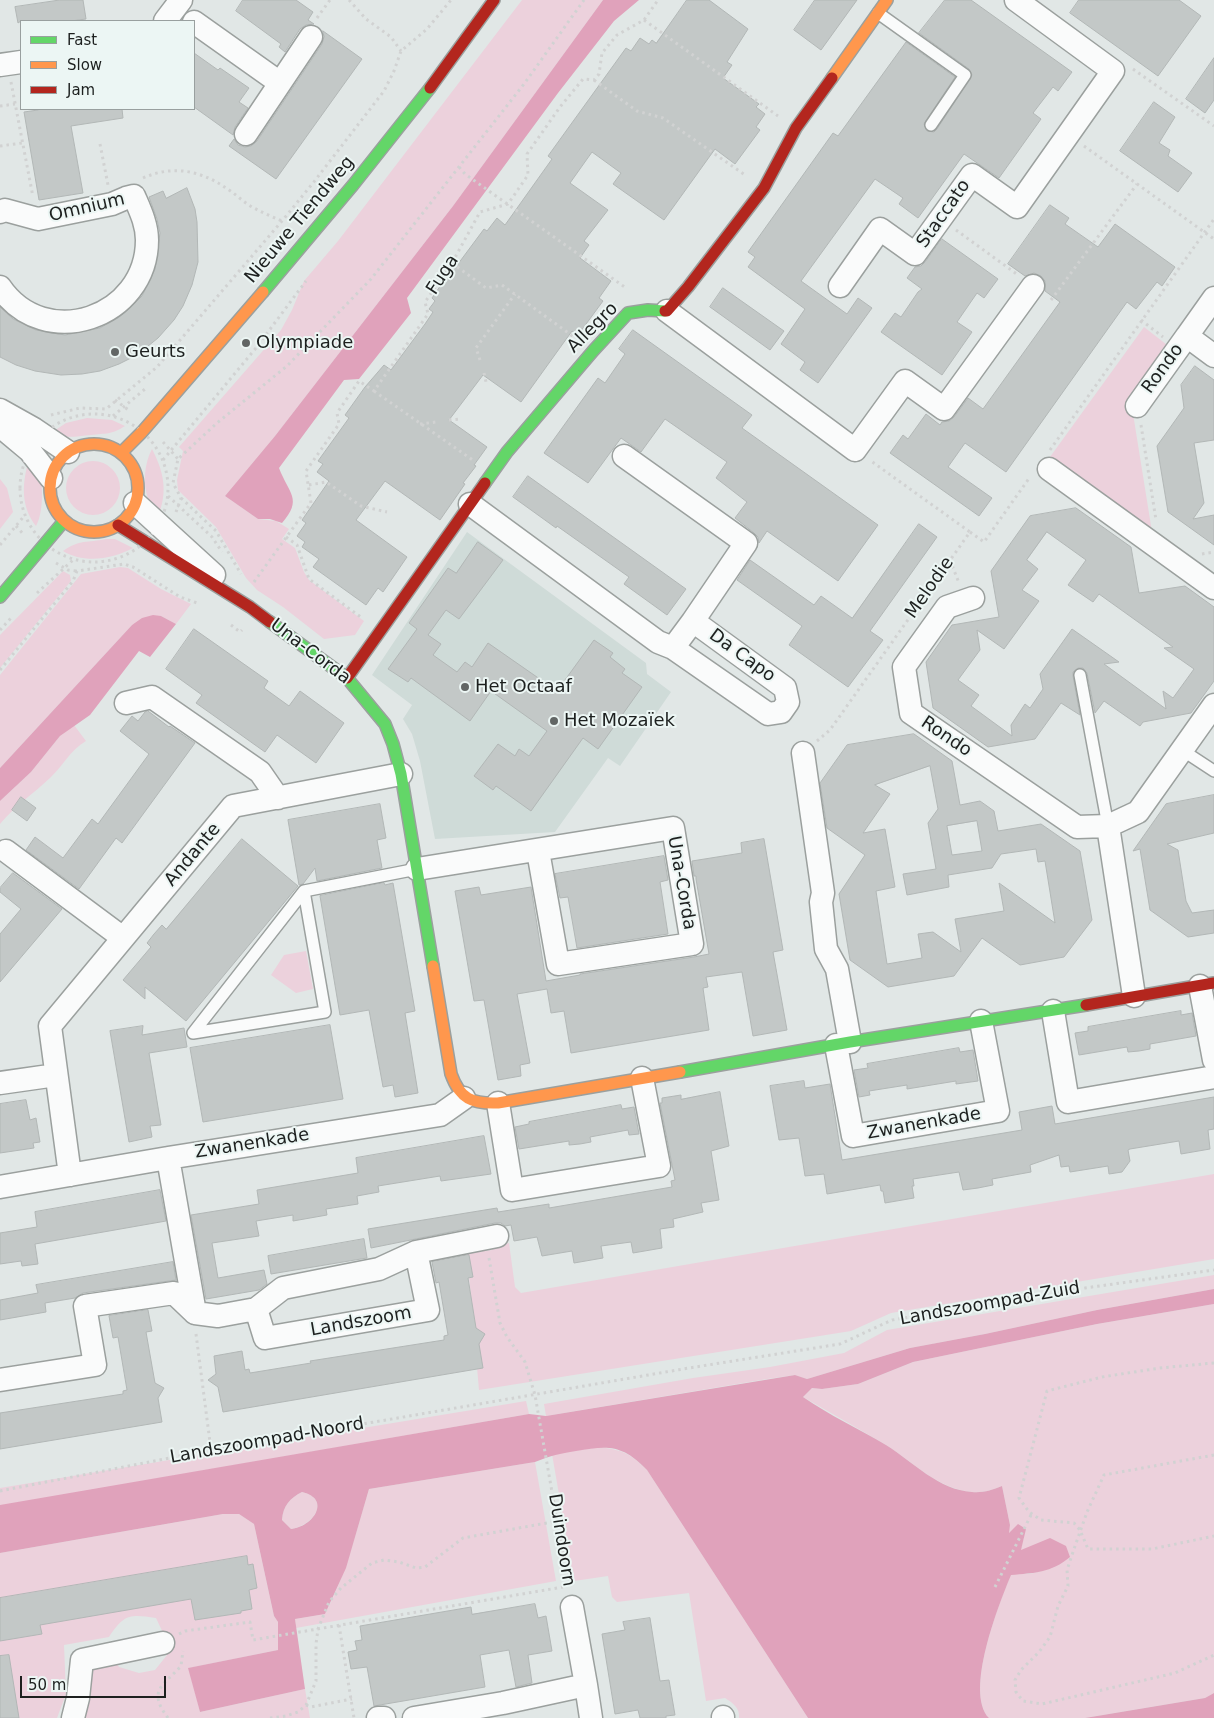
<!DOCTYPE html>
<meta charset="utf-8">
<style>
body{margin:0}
#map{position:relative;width:1214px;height:1718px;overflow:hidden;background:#e1e7e6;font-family:"DejaVu Sans",sans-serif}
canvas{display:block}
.legend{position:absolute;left:20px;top:20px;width:175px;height:90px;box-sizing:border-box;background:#ecf6f4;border:1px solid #99a09f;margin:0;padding:6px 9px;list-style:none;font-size:15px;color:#1d201f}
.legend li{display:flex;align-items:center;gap:10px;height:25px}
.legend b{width:25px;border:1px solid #99a09f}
.scale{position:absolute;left:20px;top:1676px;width:146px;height:22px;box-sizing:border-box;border:2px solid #1d201f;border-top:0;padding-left:6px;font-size:15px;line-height:18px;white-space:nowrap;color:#1d201f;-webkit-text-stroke:4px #ecf6f4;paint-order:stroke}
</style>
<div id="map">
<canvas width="1214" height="1718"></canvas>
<ul class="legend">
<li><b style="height:6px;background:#63d668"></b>Fast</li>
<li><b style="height:6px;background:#ff974d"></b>Slow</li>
<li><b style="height:6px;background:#b3261e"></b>Jam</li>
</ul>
<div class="scale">50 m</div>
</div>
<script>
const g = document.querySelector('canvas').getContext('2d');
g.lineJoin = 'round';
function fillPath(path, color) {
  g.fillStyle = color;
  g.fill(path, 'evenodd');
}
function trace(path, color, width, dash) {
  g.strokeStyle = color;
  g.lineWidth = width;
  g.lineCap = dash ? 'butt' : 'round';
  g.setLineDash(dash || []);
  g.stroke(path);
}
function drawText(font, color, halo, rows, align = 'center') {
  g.font = font + ' "DejaVu Sans",sans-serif';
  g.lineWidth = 4;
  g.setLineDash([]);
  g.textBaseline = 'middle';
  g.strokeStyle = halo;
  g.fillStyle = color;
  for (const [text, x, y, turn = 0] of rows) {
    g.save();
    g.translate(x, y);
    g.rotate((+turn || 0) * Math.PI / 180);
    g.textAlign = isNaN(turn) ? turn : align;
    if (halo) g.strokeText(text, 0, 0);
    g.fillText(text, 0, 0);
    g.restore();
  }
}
fillPath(new Path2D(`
 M467,532L646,663L647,674L671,692L620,766L608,758L555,832L435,839L420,761L412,734L403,719L412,705L372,675Z`), '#cfdbd8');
fillPath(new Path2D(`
 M522,0H603L453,206L275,436L225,496L258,519L276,521L289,529L282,539L295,548L304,572L309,580L364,621L355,635L324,639L283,607L257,590L246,578L216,527L178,490L177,480L183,451L179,447L281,330L292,310L304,281L338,241Z
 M1144,327L1171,348L1131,401L1152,532L1050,457Z
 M87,418L112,420L125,426C111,435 106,433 91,435C79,436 71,438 59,436L54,431L66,423Z
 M152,449C164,472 168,492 158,516C155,511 149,505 148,499C143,483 144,464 152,449Z
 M66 488a27 27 0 1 1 54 0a27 27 0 1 1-54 0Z
 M28,463C32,468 37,474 40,480C44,489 42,517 36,526C21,507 22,485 28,463Z
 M0,479L7,488L13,512L0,529Z
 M106,539H115L133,548C113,559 84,564 63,551C80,539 87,543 106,539Z
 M120,567L128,568L161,589L191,604L176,624L161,616L132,625L0,768V675L81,574Z
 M63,571L70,575L71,581L0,668V635Z
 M74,725L86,741C70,750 63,766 50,778C33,794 15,806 0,824V801L31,772L60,736Z
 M306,951L313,989L296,993L271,975L284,955Z
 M1214,1174V1259L891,1313L851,1331L479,1390L467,1253L492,1250L491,1247L509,1243L515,1287L521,1293Z
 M1214,1275V1289L1097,1310L985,1334L910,1348L807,1379L795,1375L767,1379L546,1416L544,1404L693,1378L770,1367L844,1353L887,1330Z
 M1214,1304V1693L1205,1698L1085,1718H989C964,1692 999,1604 1011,1574H1030L1049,1569L1020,1550L1024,1538L1008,1534L1010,1525L1002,1486C992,1490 983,1493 972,1492C938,1489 913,1462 886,1445C859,1429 831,1413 803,1397L812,1388L822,1389L858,1384L913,1362L1097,1324Z
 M526,1401L529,1414L0,1506V1488Z
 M599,1447C622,1450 630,1453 647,1470L808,1718H739C740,1708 733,1703 725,1698L706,1701L689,1593L617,1602L612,1597L608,1576L574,1581L552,1454Z
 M535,1462L556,1581L296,1628L295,1619L325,1614C346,1575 356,1532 369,1489Z
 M302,1492C332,1499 313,1526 291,1529L282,1520C283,1506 290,1498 302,1492Z
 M223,1514H239L254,1524L274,1616L278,1622V1650L189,1668L200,1712L305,1689L310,1718H76L80,1661L108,1650L119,1667L139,1673L155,1670L167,1655L165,1637L156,1618C130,1614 124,1614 109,1637L64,1645L66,1694L57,1718H0V1553Z`), '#ecd1dc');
fillPath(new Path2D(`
 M603,0H639L614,21L558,93L407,298L411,313L359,379L344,380L279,468C289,494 303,499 282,523L270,519H258L225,496L275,436L453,206Z
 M153,615L161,616L176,624L150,657L139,651L90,715L60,736L31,772L0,801V768L132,625L142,618Z
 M1214,1289V1304L1097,1324L913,1362L858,1384L822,1389L812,1388L803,1397C829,1415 859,1429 886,1445C913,1462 939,1490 972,1492C983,1493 992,1490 1002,1486L1010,1525L1009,1533L1018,1524L1026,1529L1021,1550L1050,1538L1066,1546L1070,1557C1051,1573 1034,1573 1011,1575C999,1604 964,1692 989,1718H808L647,1470C623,1445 609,1445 576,1451C559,1454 552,1455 535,1462L369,1489L346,1568L325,1614L295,1619L305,1689L200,1712L188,1668L278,1650V1622L274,1616L254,1524L239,1514H223L0,1553V1505L529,1414L546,1416L795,1375L807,1379L910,1348L985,1334L1097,1310ZM302,1492C332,1499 313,1527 291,1529L282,1520C283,1506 290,1498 302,1492Z
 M1214,1693V1718H1085L1205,1698Z`), '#e0a2bb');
const building = new Path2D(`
 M60,0H83L86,19L71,21H21L18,23L15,7Z
 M243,0H296L313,12L308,20L314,24L306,25L300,29L285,52L279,47L281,44L236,11Z
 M687,0H709L748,29L727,62L732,65L723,78L759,104L756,107L765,114L756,127L760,130L735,164L715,149L664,220L613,184L621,173L592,152L570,183L608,210L584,241L589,245L580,258L611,281L599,298L603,301L578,335L572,331L521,402L483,375L449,420L487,447L474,465L476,466L463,483L465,484L440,520L385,481L356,520L407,557L383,592L378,588L366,605L313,567L319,559L302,547L305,542L297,536L306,523L302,520L329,481L317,472L323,464L318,461L349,418L345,415L365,387L384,365L391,370L425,324L433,312L429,309L435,301L432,298L454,266L455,268L484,229L487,231L497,218L505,225L552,159L548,156L626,48L631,51L640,38L649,44L652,40L656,43Z
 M815,0H857L821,50L794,30Z
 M945,0H971L1072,72L1058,91L1053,87L1033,113L1041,119L999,178L964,154L918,218L899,204L903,198L875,179L801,281L847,314L858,298L872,308L818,383L800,370L805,362L781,344L805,309L748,267L755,257L748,252L833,133L838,136L906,42L955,77L924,124L927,131L934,132L937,129L972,75L969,69L919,33Z
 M1079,0H1179L1201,16L1158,76L1070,13Z
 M323,31L362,59L276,179L229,146L234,139L238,145L245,147L251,146L257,141L322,44L324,37Z
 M194,53L218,70L220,68L249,88L239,102L248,108L235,127L233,135L194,107Z
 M1214,58V100L1205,113L1186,99Z
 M1154,102L1175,117L1159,143L1170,150L1168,156L1192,173L1178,192L1120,151Z
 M38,109H122L123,118L71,126L83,193L39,200L24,112L38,110Z
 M187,188L195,209L197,222L198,262L192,285L183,306L174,320L158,338L137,355L119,364L100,371L82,374L61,375L35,371L16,365L0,357V307L13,319L36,330L65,335L100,328L118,318L128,310L142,296L155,269L160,233L157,219L149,197L163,191L166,198Z
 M1050,205L1069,218L1065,224L1098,247L1115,224L1175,267L1162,286L1157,282L1136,309L1127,302L1006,472L965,443L948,467L992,498L979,516L890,453L903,435L908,439L926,414L940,425L942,422L949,421L954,417L968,398L983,409L1060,302L1045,291V281L1041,276L1034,273L1025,276L1008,264Z
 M942,239L998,279L984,298L977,293L957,322L972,332L942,375L881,332L895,313L901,317L918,292L922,289L907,278L915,267L921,266L925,262Z
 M723,288L784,331L770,350L710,307Z
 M633,330L752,415L742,428L878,525L838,581L767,531L759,543L758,537L754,533L735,518L747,502L716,478L727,462L665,419L641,452L621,438L588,483L544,453L598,378L605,383L625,354L619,349Z
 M1195,366L1214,380V440L1194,443L1204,503L1193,519L1214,515V545L1168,512L1157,446L1184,408L1181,385Z
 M528,476L686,589L667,615L624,584L629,577L557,526L556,528L513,497Z
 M1076,508L1131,547L1139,593L1185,586L1214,607V681L1191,713L1143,722L1140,726L1104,701L1095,713L1087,673L1083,668H1078L1073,672V676L1080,715L1061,703L1035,739L988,747L933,708L926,662L952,625L999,617L991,571L1030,516ZM1047,532L1086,560L1068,585L1093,602L1099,594L1173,647L1164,648L1194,669L1173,698L1163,691L1166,709L1104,664L1119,662L1072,629L1040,674L1043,689L1030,708L1025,704L1011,725L1012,736L971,706L979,695L958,680L980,650L977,630L1004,649L1039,601L1022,590L1038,569L1027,560Z
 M919,524L937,537L870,631L883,640L848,687L789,645L802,626L737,580L750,560L814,605L821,596L852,618Z
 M478,542L503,560L459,619L446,610L428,635L441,644L433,655L457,672L465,662L472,667L488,643L557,691L594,640L613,653L610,657L625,669L622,673L642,687L598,749L583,738L531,811L496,786L493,790L474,776L498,744L515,756L519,749L529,756L547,731L491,691L470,721L411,678L408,682L388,669L417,629L409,623L448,568L456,573Z
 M194,629L268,681L264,688L289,706L300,691L344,723L316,763L277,735L265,752L196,703L202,695L166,669Z
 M148,711L169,727L170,726L195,743L122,843L116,838L79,889L26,850L35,837L63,858L92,819L98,824L149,754L120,731L132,716L138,721L145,712Z
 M914,734L952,761L960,805L980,801L994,811L998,831L1041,824L1080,851L1092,920L1064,957L1020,965L982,938L954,976L888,987L850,960L839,894L865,855L827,828L820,783L847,745ZM930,766L938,809L928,823L936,869L903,874L907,895L949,887L948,875L992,868L1001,854L1036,849L1038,862L1045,861L1055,923L999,883L1004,911L955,919L961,952L933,932L918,934L922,958L887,964L876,891L895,887L885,829L863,833L890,794L875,785ZM977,821L982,851L952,855L947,826Z
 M1214,795V833L1167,844L1178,850L1186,901L1192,913L1214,910V933L1188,937L1150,910L1140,849L1133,851L1166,804Z
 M21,797L36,808L27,821L12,810Z
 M380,804L386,838L377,840L382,868L317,881L315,868L303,884L299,885L288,820Z
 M242,839L298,886L186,1021L145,987V999L123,980L151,947L147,943L154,934L162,925L166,929Z
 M764,839L783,950L773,952L787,1030L753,1036L742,972L706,977L708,987L703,988L709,1030L571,1053L564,1011L551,1013L547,989L517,994L530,1063L520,1065L521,1076L498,1080L484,1000L474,1001L455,891L479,887L481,895L531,887L546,981L580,975V974L694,957L709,954L696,879V876H694L692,861L742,853L741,843Z
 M664,856L668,880L660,882L668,934L577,948L568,897L560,898L555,874Z
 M13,873L62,909L0,982V934L21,909L0,892V888Z
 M384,883L385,885L393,883L415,1011L405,1013L418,1093L395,1097L393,1085L383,1087L369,1010L340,1015L320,896Z
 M1181,1011V1015L1192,1013L1196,1036L1150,1044V1049L1139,1051L1128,1052L1127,1047L1079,1055L1075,1033L1088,1031V1027Z
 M330,1025L343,1099L203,1122L190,1048Z
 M143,1026L142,1035L184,1028L187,1047L149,1053L161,1125L150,1126L152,1137L129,1142L110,1031Z
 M959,1048L960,1052L973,1050L978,1081L956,1084V1081L907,1089V1085L869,1091L870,1095L859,1097L854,1070L868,1068L867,1064Z
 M804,1081L805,1088L830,1084L842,1160L1022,1130L1019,1112L1052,1106L1055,1124L1214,1097V1129L1208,1130L1210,1149L1181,1154L1179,1141L1130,1149L1128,1150L1130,1161L1122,1172L1109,1174L1108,1166L1070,1172L1069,1166L1061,1167L1059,1155L1030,1165L1031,1172L992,1179L993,1185L978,1188L963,1190L959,1172L913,1179L914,1186H912L914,1198L885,1203L883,1191H881L880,1185L827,1194L824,1174L805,1176L799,1138L779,1140L770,1086Z
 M720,1092L729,1146L711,1151L719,1200L701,1203L703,1212L673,1219L674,1227L660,1229L662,1248L633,1253L631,1242L601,1246L603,1258L574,1263L572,1251L542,1256L537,1237L514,1241L511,1225L505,1226L501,1223H495L371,1248L368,1229L497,1208L498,1212L549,1204V1208L672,1187L671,1181L675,1180L660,1103H662V1098L681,1095V1099Z
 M26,1100L30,1120L36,1118L40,1142L33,1143L34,1148L0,1153V1104Z
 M621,1105L622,1109L634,1107L639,1134L629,1135L628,1130L590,1137L591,1142L580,1144L569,1145V1141L519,1149L515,1127L529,1124V1122Z
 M484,1136L491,1174L441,1181L440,1176L378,1186L379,1192L357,1196L358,1204L326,1209L327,1215L293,1221V1215L256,1221L259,1236L212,1243L218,1278L264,1270L267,1284L259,1290L206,1299L191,1215L259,1204L257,1190L358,1173L356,1158Z
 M160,1190L166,1221L35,1244L38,1264L22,1266L21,1261L0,1264V1233L37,1227L35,1212Z
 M364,1239L367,1258L271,1274L268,1256Z
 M469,1255L473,1277L468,1278L476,1328L485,1334L479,1344L483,1368L223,1412L218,1387L208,1380L216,1374L214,1356L242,1351L245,1370L249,1369L250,1373L311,1363L310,1361L444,1340V1336L448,1335L439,1282L436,1283L432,1262Z
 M173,1262L176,1280L83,1293L75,1298L45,1303L46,1312L0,1320V1300L38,1293L36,1285Z
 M148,1310L152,1331L146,1332L155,1383L164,1388L158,1398L162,1422L0,1449V1413L123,1394V1391L127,1390L118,1337L113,1338L109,1316Z
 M247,1556L248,1565L253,1564L257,1588L249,1590L252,1609L241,1611V1613L195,1620L191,1599L40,1625L42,1634L0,1641V1598Z
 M535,1604L538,1618L546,1616L552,1651L528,1655L532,1683L516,1687L509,1650L480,1655L485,1687L374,1706L367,1667L351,1669L348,1652L357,1650L355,1641L362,1640L360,1626L471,1607L472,1614Z
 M650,1618L660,1681L669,1680L675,1715L666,1716V1718H640L638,1710L615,1714L602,1634L625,1630L623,1622Z
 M9,1655L19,1718H0V1656Z`);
fillPath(building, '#c3c8c7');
trace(building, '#b2b7b6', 1);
const lane = new Path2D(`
 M878,13L965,75L931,125
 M1080,675L1108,826
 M1182,750L1214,771
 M304,891L325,1012L193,1033L304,891L417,869`);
const street = new Path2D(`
 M165,21L181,0
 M194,22L280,83
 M0,65L21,62
 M246,134L311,37
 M0,212L5,210L38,219L112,204L126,198L134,196C140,210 147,224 147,240C147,318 45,353 0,287
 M840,286L880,229L915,254L972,175L1017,207L1113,71L1016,0
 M1214,298L1187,336L1214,356
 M667,311L855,450L905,381L944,409L1033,286
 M1137,406L1187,336
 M0,410L34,429L68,452
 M0,426L30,451L51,478
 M624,456L746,543L693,621
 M1049,469L1214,588
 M135,503L214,575
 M470,504L658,642L673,648L693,621L785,688L788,702L781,712L768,714L673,648
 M973,598L947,607L904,667L911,713L1077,827L1108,826L1138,812L1214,705
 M126,703L152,697L260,772L278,798
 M803,753L823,893L821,902L826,949L837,969L850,1042
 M1108,826L1134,996
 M6,851L123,938
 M417,869L673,828L692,944L558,964L538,851
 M1200,986L1214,1060
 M1053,1011L1068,1102L1214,1077
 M836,1045L853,1136L998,1111L981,1021
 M0,1083L56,1075
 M498,1103L512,1190L659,1166L642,1078
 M168,1158L195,1313
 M70,1175L50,1026L233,806L401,774
 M0,1187L168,1158L440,1115L464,1098
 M256,1309L265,1338L428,1310L416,1252
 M0,1380L95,1365L85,1306L174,1293L195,1313L218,1316L256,1309L283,1288L379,1269L416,1252L497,1236
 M572,1607L586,1685
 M73,1718L78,1698L82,1660L163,1643
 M378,1718H384
 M414,1718L503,1703L586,1685L591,1718
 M723,1718V1717`);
const fast = new Path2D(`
 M263,292L353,185L430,88
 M485,483L507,452L593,351L628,313L648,310L665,311
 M0,597L64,521
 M270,622L347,678L385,724L393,744L401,774L433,966
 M680,1072L850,1042L1086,1005`);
const slow = new Path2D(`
 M832,78L887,0
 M50 488a44 44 0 1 1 88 0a44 44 0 1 1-88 0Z
 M121,453L142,432L263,292
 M433,966L451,1074C460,1099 472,1104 498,1103L680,1072`);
const jam = new Path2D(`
 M430,88L494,0
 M665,311H667L688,287L764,188L796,128L832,78
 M118,525L250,607L270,622
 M347,678L485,483
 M1086,1005L1214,983`);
trace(lane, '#9ba09e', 14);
trace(street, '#9ba09e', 25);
trace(fast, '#9ba09e', 14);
trace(slow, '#9ba09e', 14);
trace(jam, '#9ba09e', 14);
trace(new Path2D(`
 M349,0L366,19L391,37L401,51
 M317,18L330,0
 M644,20L778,116
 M1133,69L1214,126
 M594,80L637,111L663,118L745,175
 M11,82L33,197
 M0,106L15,104
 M100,144L108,185
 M0,146L22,143
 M1084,146L1214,239
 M459,167L465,174L626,288
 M143,178C172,165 200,170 226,188C236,194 244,203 254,208C263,213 273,217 282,221
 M956,230L1018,275
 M452,263L486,288L502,285L574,337
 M1051,300L1137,184
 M1141,320L1163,337
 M480,360L476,348L515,294
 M484,373L486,382
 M374,391L474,461
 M115,400L130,411
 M20 488a74 74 0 1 1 148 0a74 74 0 1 1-148 0Z
 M51,415L80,408L106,409L157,367L282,221L313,183L384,91L394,71L401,51L427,29L451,0
 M113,416L145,389
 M449,420L460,419
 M420,424L436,422
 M1141,425L1156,520
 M163,442L178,459
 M1050,450L1214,219
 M163,460L256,348L306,281
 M309,485L326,482L361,506L387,512
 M168,496L212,537L222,552
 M181,498L216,531L241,574
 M176,512L181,498L173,483L178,459L217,423L287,366L371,279L524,84L584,0
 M16,526L24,535
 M970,532L984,542L1030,477
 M286,537L297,545L309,579L362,618
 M0,545L25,515
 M1202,554L1214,552
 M950,560L959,583
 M56,563L68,570L77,571
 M254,582L311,503L306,471L339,424L337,413L359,381L374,391L428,314L425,302L452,263L480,212L508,204L528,175L527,154L560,107L583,79L594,80L599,74L602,53L617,35L644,20L658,0
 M37,593L73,560
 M231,625L240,632L242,630
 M0,630L11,618
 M0,670L73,581L77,571L124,564L133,567L180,597L197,603
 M817,741L830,730L970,532L871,461
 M489,1258L500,1323L507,1337L525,1362L535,1395L569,1589
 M196,1334L211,1450
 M1214,1363L1160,1368L1102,1377L1047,1391L1019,1498L1029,1512L1041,1520L1074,1523L1080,1530L1088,1549H1152L1214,1536
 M1214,1455L1104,1475L1087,1512L1074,1549L1067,1570L1068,1586L1058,1606L1050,1637L1039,1652L1021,1670L1015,1680L1016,1692L1023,1701L1042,1704L1175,1673L1214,1655
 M0,1491L211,1450L689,1368L840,1344L892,1320L1085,1288L1214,1270
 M995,1587L1032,1513
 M339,1625L354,1718
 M179,1634L185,1631L250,1622L253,1640L563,1587
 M306,1705L311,1707L352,1699
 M168,1718C147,1690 163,1686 181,1666L183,1651
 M270,1718L286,1716L298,1712L306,1705L316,1681V1644L318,1629L329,1602L341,1588L372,1563L384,1560L399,1562L416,1568L425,1567L463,1538L558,1521`), '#d1d2d2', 3, [2.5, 4]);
trace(lane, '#fafbfb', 11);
trace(street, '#fafbfb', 22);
trace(fast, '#63d668', 11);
trace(slow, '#ff974d', 11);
trace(jam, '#b3261e', 11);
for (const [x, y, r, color] of [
 [246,343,5,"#626665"],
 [115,352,5,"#626665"],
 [465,687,5,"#626665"],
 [554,721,5,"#626665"]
]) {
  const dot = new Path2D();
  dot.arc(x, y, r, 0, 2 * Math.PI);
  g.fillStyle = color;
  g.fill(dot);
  trace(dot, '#ecf6f4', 2);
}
drawText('18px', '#1d201f', '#ecf6f4', [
 ["Omnium",87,208,-13],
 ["Staccato",944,214,-55],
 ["Nieuwe Tiendweg",300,220,-50],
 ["Fuga",443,275,-57],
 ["Allegro",593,328,-45],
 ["Rondo",1163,369,-54],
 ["Melodie",930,588,-55],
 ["Una-Corda",310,652,37],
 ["Da Capo",742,656,36],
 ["Rondo",946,737,34],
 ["Andante",193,855,-50],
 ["Una-Corda",681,883,80],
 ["Zwanenkade",924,1124,-10],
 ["Zwanenkade",252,1144,-9],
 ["Landszoompad-Zuid",990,1304,-10],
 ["Landszoom",361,1322,-10],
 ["Landszoompad-Noord",267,1441,-10],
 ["Duindoorn",561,1540,81]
]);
drawText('18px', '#1d201f', '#ecf6f4', [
 ["Olympiade",256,343],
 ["Geurts",125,352],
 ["Het Octaaf",475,687],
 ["Het Mozaïek",564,721]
], 'left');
</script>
